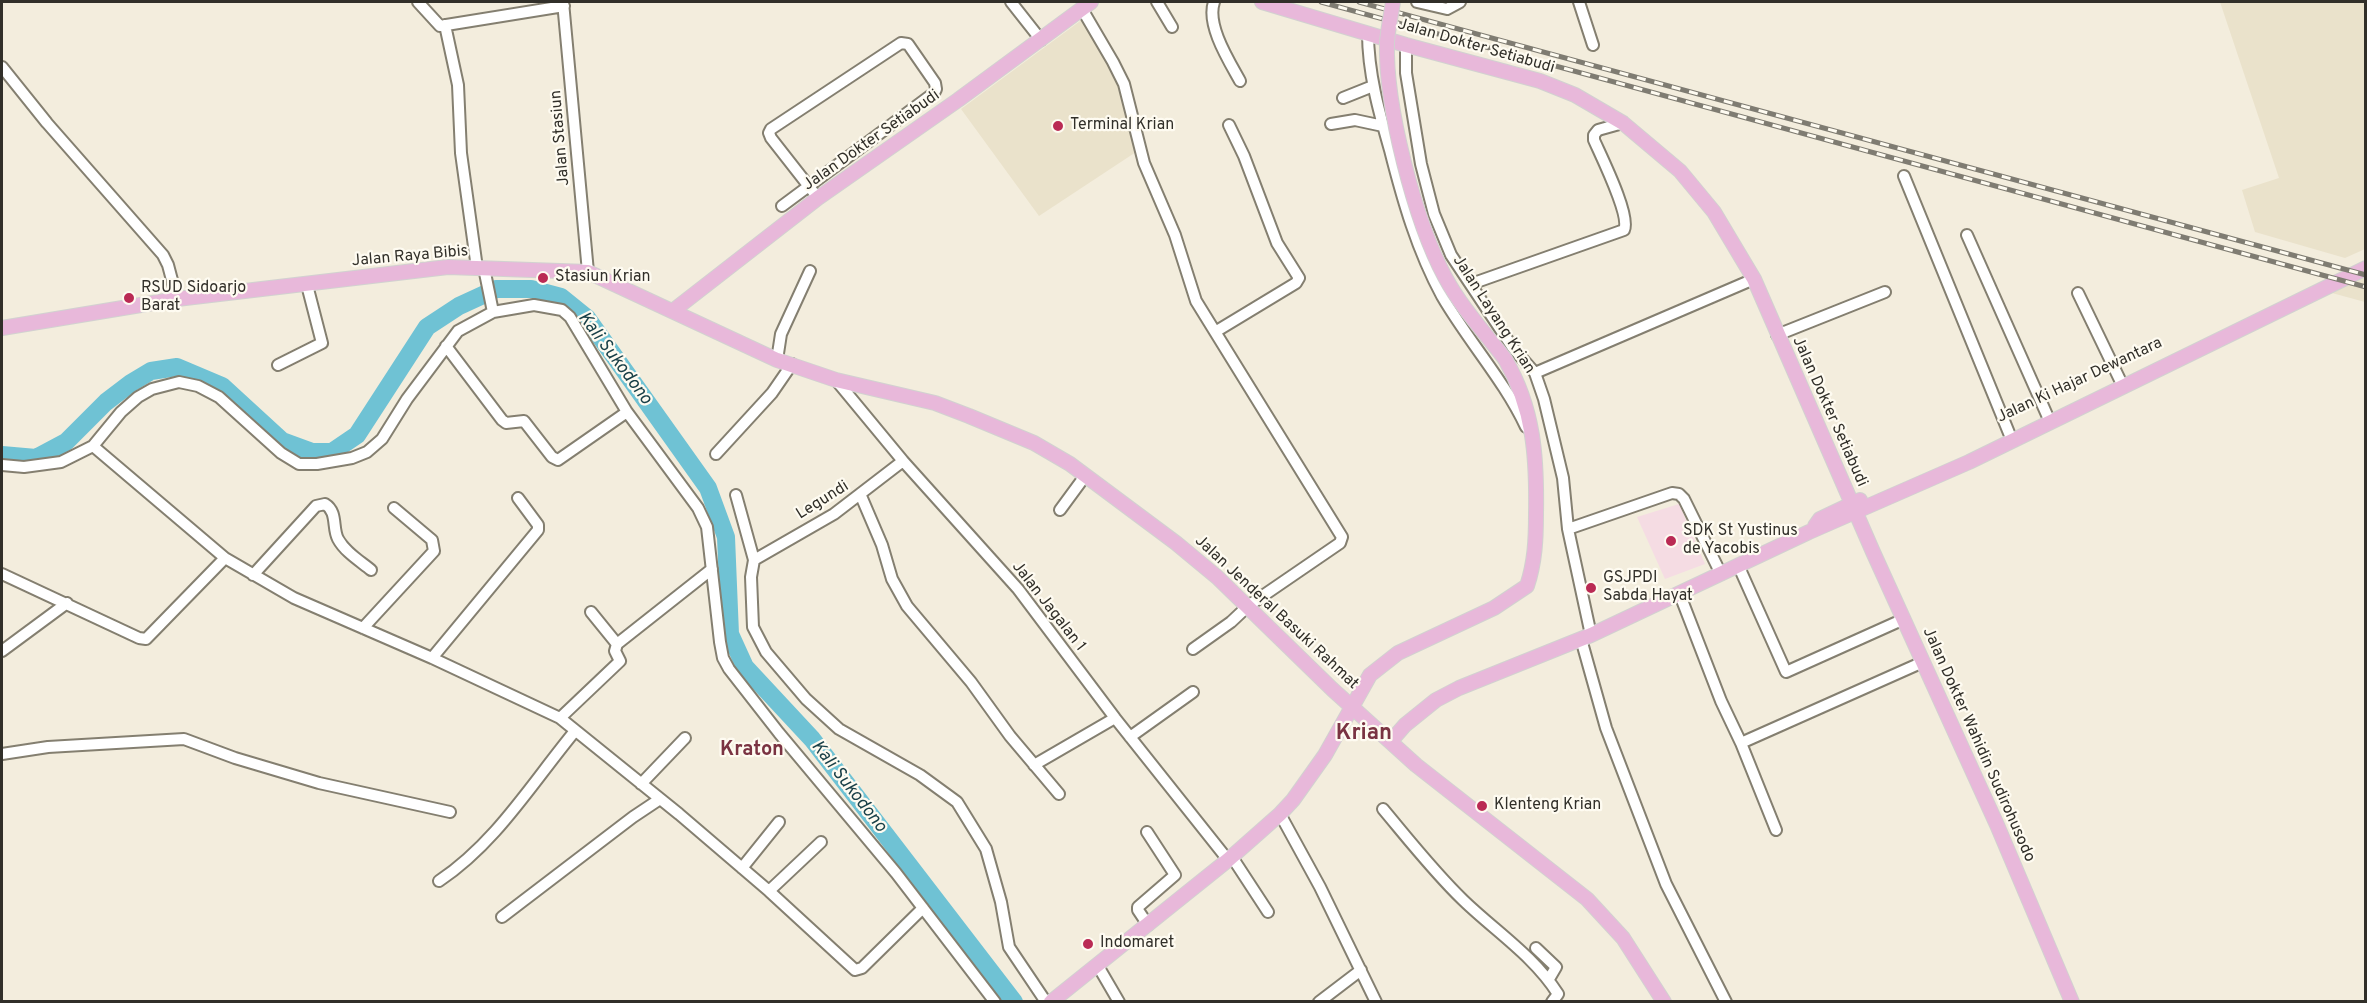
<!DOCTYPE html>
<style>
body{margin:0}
#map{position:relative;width:2367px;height:1003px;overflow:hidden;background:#f3eddd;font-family:Overpass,sans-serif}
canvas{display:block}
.frame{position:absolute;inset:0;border:3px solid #312f29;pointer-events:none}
</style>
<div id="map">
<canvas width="2367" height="1003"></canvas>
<div class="frame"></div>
</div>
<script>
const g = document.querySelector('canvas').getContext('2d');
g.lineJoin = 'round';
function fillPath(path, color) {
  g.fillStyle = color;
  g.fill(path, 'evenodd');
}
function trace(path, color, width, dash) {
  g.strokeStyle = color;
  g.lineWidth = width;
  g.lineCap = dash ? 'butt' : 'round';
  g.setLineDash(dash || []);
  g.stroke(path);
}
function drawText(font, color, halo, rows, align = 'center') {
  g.font = font + ' Overpass,sans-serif';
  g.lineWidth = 4.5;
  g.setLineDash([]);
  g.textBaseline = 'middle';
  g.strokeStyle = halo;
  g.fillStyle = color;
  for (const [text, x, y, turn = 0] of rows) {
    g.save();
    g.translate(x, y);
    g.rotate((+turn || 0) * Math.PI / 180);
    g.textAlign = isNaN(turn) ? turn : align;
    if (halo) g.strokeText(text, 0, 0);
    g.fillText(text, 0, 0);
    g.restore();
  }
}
fillPath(new Path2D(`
 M2220,2H2365V249L2345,258L2255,232L2242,190L2279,178Z
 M1087,16L1116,65L1136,152L1039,216L961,109Z
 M2365,276V302L2332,293Z`), '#eae2cb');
fillPath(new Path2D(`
 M1679,504L1705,564L1665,579L1637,517Z`), '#f5dce3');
trace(new Path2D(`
 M2,455L36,458L66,442L106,402L131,383L151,371L177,367L222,386L282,441L312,452H332L357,435L427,327L459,306L496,289H531L561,297L587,318L708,488L726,537L730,634L745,667L812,739L1014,1002`), '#6fc2d4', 18);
const minor = new Path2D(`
 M418,2L440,26L564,6
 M563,2L588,272
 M1011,2L1041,40
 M1157,2L1172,27
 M1214,2C1206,25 1229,61 1240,81
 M1417,2L1447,9L1460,2
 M1579,2L1593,45
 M1082,9L1113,62L1124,84L1144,163L1175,235L1196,301L1342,537L1340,543L1248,606L1231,622L1193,649
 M445,25L458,85L461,153L477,268
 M1368,33C1368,73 1379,112 1390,150C1403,201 1417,250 1442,296C1468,341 1504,380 1526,427
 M1406,45V73L1421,164L1434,214L1451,255L1513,348L1535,373L1544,399L1563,478L1568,529L1591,635
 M2,67L47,123L163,255L168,265L177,299
 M1343,98L1373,86
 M1331,124L1355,120L1383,126
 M1904,176L2009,433
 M782,206L934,93L936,89L935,83L908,44L901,43L771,129L769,133L771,138L818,198
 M1967,235L2047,415
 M484,268L493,312
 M1471,284L1624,230C1631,216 1601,156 1594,140V135L1598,130L1623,123
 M2078,293L2120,380
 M1215,332L1296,283L1299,278L1277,243L1244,156L1229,125
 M1777,335L1885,292
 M446,346L502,420L506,423L524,421L552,457L558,460L627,412
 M777,360L781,334L810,271
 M278,365L322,343L307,285
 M1535,373L1754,279
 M836,380L903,461L1018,589L1115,718L1228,860
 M93,446L225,558L294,598L432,658L560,718L679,814L769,891L855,970L862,968L923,908
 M716,454L772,393L792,364
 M2,465L24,467L61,462L93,446L121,412L138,397L152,389L179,382L198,386L219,397L281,453L299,464H317L352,458L367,452L382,439L407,399L458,331L493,312L534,305L562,310L570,317L627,412L698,508L707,527L720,642L723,658L729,669L779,733L896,873L995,1002
 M736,495L754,560L751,577L753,627L766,652L806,699L839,729L920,775L957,802L986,849L1001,902L1009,947L1046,1002
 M861,496L882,545L892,579L907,606L971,682L1010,736L1059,794
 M1060,510L1085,476
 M1568,529L1672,493L1679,494L1684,499L1721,574
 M754,560L834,514L903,461
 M1739,567L1786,672L1904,619
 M2,574L139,638L146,639L225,558
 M253,575L316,506L325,504C338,512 332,528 338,539C345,552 360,561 371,570
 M1680,595L1721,701L1741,743L1776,830
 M591,612L617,644L712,569
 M363,628L434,551L432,540L394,508
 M1581,639L1606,728L1666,884L1726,1002
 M2,651L67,603
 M432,658L538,530V525L518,498
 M560,718L620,661L615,651L617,644
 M1130,737L1193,692
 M1741,743L1923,662
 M2,754L48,747L184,739L235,758L319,783L450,812
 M1034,765L1115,718
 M641,784L685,738
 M1383,809C1409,840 1434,872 1463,900C1495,931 1534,956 1558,994L1552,1002
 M1280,814L1320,887L1376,1002
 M1147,832L1175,875L1138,907V910L1148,925
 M1232,857L1268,912
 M742,868L779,822
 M439,881C496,843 532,783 575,731
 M769,891L821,842
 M502,917L633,817L660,799
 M1536,948L1556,967L1549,979
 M1098,966L1119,1002
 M1319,1002L1361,970`);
const major = new Path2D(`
 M1262,2L1406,45L1540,81L1575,95L1623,123L1680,171L1714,212L1754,279L1873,552L1997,825L2072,1002
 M674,310L818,198L958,100L1091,2
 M2,328L177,299L448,267L588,272L777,360L836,380L935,403L969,416L1034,443L1070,464L1176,543L1217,577L1332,689L1416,765L1587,899L1623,938L1664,1002
 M1815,526L1820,519L1860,500
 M1391,741L1405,725L1436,700L1459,688L1591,635L1809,532L1969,462L2366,268
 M1051,1002L1228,860L1280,814L1293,800L1325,755L1370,675L1398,653L1494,608L1527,586C1535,562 1536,539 1536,514C1537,457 1534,409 1505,359`);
trace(minor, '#847f70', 14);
trace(major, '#d2d1d0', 16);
trace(minor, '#fff', 10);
trace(major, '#e8b8da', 14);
const rail = new Path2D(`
 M1321,2L2366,287
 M1359,2L2366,275`);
trace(rail, '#7f7c72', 5);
trace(rail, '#fefbf1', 3, [9]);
const majorBridge = new Path2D(`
 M1393,2C1391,15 1388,29 1387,42C1385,106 1415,221 1445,277C1461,307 1485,333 1505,359`);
trace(majorBridge, '#d2d1d0', 16, []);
trace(majorBridge, '#e8b8da', 14);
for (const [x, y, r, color] of [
 [1058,126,6,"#ba2a54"],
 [543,278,6,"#ba2a54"],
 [129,298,6,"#ba2a54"],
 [1671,541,6,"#ba2a54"],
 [1591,588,6,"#ba2a54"],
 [1482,806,6,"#ba2a54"],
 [1088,944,6,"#ba2a54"]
]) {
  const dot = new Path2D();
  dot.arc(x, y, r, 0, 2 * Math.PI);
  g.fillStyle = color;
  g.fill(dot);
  trace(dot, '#fefbf1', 2);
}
drawText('16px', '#312f29', '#fefbf1', [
 ["Jalan Dokter Setiabudi",1476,47,16],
 ["Jalan Stasiun",561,138,-95],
 ["Jalan Dokter Setiabudi",872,141,-35],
 ["Jalan Raya Bibis",410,257,-5],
 ["Jalan Layang Krian",1493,315,57],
 ["Jalan Ki Hajar Dewantara",2080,381,-25],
 ["Jalan Dokter Setiabudi",1829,412,66],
 ["Legundi",823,501,-32],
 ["Jalan Jagalan 1",1048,607,52],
 ["Jalan Jenderal Basuki Rahmat",1276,613,43],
 ["Jalan Dokter Wahidin Sudirohusodo",1978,745,66]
]);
drawText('16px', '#312f29', '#fefbf1', [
 ["Terminal Krian",1070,126],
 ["Stasiun Krian",555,278],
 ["RSUD Sidoarjo",141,289],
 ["Barat",141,307],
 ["SDK St Yustinus",1683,532],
 ["de Yacobis",1683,550],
 ["GSJPDI",1603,579],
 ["Sabda Hayat",1603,597],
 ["Klenteng Krian",1494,806],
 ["Indomaret",1100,944]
], 'left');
drawText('italic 18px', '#194048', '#fefbf1', [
 ["Kali Sukodono",614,359,53],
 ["Kali Sukodono",848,787,52]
]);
drawText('bold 20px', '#7a3342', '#fefbf1', [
 ["Kraton",752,751]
]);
drawText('bold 22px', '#7a3342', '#fefbf1', [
 ["Krian",1364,735]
]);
</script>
